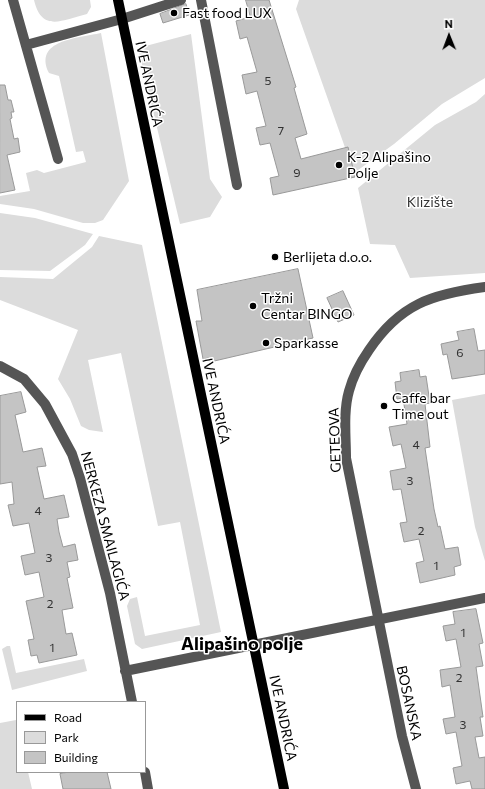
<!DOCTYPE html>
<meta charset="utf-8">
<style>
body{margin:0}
#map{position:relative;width:485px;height:789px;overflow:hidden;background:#fff;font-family:Commissioner,sans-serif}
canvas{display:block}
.legend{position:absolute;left:16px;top:701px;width:130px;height:72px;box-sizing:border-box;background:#fff;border:1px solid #999;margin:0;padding:5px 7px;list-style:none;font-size:12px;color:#000}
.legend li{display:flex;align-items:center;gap:8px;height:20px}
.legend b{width:20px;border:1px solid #999}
.north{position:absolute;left:429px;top:16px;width:40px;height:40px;-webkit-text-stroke:3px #fff;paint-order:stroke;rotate:359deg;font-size:11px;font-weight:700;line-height:16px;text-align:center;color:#000}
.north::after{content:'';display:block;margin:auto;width:14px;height:18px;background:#000;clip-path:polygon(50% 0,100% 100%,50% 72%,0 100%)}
</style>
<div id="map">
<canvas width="485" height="789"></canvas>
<ul class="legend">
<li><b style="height:5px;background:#000"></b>Road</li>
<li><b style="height:11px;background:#dcdcdc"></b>Park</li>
<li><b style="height:11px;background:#c4c4c4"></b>Building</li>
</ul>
<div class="north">N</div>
</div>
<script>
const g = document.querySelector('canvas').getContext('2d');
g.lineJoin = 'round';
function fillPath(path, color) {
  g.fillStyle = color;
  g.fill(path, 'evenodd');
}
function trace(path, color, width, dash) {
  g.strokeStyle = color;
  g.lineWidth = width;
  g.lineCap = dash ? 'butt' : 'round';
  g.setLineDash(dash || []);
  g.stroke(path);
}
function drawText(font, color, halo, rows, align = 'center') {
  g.font = font + ' Commissioner,sans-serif';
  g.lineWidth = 3;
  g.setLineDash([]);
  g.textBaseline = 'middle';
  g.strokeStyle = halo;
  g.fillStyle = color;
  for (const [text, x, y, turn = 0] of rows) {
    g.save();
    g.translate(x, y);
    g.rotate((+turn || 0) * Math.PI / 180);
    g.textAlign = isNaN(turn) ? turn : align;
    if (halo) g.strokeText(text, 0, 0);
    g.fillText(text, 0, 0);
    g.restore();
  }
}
fillPath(new Path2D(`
 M34,0H90L91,7L87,14C62,20 42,33 34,0Z
 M299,0H485V78L442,104L394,144L354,173L296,9Z
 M101,33L129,181L103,220L95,223H83L34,209L0,204V196L30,191L26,173L37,170L44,173L86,162L83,151L76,152L59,76L49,73C33,40 78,38 101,33Z
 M191,34L210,179L222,197L210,217L180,224L138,48Z
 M485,94V273L410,278L395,245L370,244L358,188L435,125L476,102Z
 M0,213L35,218L93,234L85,245L50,271L0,270Z
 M99,236L142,245L221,632L142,649L135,644L127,606L130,599L137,597L145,636L200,625L180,522L158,526L121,353L88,360L103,432L89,430L81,426L70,399L58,379L78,330L0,300V277L53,279L92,247Z
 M485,394V561L475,527L452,400Z
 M7,646H10L16,673L84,659L87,671L12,690L2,649Z
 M16,720L17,772H28L32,789H0V723Z`), '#dcdcdc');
const building = new Path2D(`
 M246,0H269L296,87L294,88L307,134L295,138L301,159L348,147L355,177L273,195L270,178L279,176L270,143L260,145L256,128L266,126L257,91L246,94L242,75L257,72L247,37L240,39L236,21L250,17Z
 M186,4L189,15L163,23L160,14Z
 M0,85H5L8,100H11L14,112H11L12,118L10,119L14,139L18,138L20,152L7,155L15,190L0,193Z
 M298,269L313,338L210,362L209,358L203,359L196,321H202L197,290Z
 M343,291L354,315L338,322L327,298Z
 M474,329L478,351L485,350V374L452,379L447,354L443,355L441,344L459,340L457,332Z
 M419,370L420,377L426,376L430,403L425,404L430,447L425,448L434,509L438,527L440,526L445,549L458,547L461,565L454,567L455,575L420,583L416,563L424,561L419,539L404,542L400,523L407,522L401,489L393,490L390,471L406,468L401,444L393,446L389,427L407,424L403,398L397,399L395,382L401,381L400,373Z
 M21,392L26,412L15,415L23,452L42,448L46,466L37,467L44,499L64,495L69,517L57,519L59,532L63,547L75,544L78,560L67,562L70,577L67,578L73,608L62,610L66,634L72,633L77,655L39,663L37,655L31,656L28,640L34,639L26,601L44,597L39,572L25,575L21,556L35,553L29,523L13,526L8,505L14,504L12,482L0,484V396Z
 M476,609L483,643L479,644L483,666L476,667L483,717H480L483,736L475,737L479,758L485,757V789H472L470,781L456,784L453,768L462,766L456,732L446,734L443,719L455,717L450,685L442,687L440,670L461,667L456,639L446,641L443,626L455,624L453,612Z
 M69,772H107L111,789H63L60,774Z`);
fillPath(building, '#c4c4c4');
trace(building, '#999', 1);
trace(new Path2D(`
 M13,0L58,159
 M201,0L237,185
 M26,45L122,19L181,0
 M0,366L24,379L45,404L72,454L80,478L110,593L132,702
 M125,671L485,598
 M145,772L148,789
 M416,789L402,736L346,458C346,437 343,412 349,391C353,376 360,363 369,350C400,304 432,294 485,287`), '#555', 10);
trace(new Path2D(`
 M118,0L284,789`), '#000', 10);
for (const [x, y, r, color] of [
 [174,13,4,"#000"],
 [339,165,4,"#000"],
 [275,257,4,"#000"],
 [253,306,4,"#000"],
 [266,343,4,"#000"],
 [384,406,4,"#000"]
]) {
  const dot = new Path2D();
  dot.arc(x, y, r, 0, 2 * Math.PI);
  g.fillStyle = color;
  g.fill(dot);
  trace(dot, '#fff', 1.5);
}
drawText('12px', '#313131', null, [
 ["5",268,81],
 ["7",281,131],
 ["9",297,173],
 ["6",460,353],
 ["4",416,445],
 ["3",410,481],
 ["4",38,511],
 ["2",421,531],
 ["3",49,558],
 ["1",436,566],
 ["2",50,604],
 ["1",463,633],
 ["1",52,648],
 ["2",459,678],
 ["3",463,725]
]);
drawText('14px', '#000', '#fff', [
 ["Fast food LUX",182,13],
 ["K-2 Alipašino",347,157],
 ["Polje",347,173],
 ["Berlijeta d.o.o.",283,257],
 ["Tržni",261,298],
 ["Centar BINGO",261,314],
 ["Sparkasse",274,343],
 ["Caffe bar",392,398],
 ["Time out",392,414]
], 'left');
drawText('14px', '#000', '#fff', [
 ["IVE ANDRIĆA",149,84,78],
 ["IVE ANDRIĆA",216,401,78],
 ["GETEOVA",335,440,-92],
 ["NERKEZA SMAILAGIĆA",105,526,75],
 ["BOSANSKA",409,703,78],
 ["IVE ANDRIĆA",283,718,78]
]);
drawText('14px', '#333', '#fff', [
 ["Klizište",430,202]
]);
drawText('bold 18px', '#000', '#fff', [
 ["Alipašino polje",242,644]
]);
</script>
